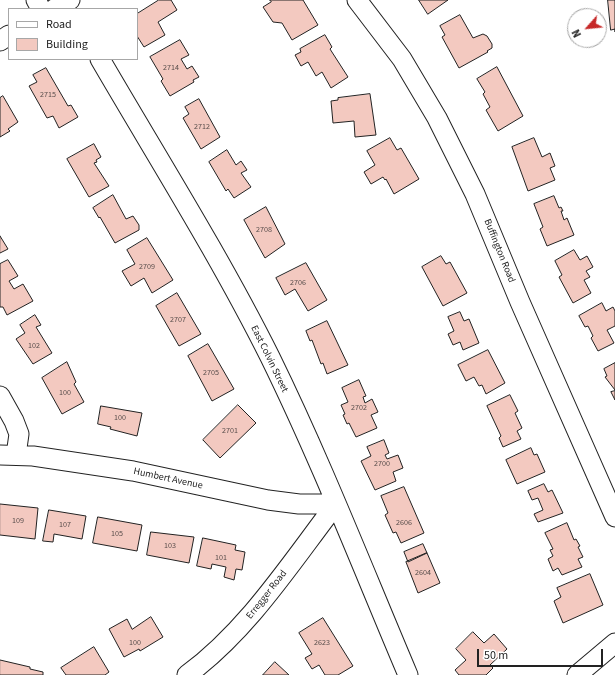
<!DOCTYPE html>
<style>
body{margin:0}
#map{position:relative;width:615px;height:675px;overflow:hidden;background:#fff;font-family:"Source Sans 3",sans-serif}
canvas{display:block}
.legend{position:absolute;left:8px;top:8px;width:130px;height:52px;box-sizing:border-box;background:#fff;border:1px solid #a7a7a7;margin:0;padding:5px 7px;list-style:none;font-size:12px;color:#222}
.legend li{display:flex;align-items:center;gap:8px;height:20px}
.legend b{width:20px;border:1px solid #a7a7a7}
.north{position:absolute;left:567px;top:8px;width:40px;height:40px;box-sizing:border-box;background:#fff;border:1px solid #a7a7a7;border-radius:50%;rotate:243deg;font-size:11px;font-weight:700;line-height:16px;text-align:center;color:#222}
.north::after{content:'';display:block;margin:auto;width:14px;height:18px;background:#c62828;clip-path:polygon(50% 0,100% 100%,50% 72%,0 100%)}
.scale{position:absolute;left:477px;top:649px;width:126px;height:18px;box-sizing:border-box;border:2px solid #222;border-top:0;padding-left:5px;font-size:12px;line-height:14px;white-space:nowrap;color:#222;-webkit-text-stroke:3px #fff;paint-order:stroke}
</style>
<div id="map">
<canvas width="615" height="675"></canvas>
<ul class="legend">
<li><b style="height:5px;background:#fff"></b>Road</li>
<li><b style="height:11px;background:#f3c9c0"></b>Building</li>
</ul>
<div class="north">N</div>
<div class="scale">50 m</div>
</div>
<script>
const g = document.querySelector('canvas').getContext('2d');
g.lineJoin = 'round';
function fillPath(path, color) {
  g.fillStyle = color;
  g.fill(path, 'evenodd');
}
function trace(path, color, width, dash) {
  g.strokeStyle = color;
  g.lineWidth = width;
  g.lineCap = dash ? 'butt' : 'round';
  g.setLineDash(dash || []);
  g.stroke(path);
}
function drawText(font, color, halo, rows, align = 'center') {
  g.font = font + ' "Source Sans 3",sans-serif';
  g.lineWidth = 3;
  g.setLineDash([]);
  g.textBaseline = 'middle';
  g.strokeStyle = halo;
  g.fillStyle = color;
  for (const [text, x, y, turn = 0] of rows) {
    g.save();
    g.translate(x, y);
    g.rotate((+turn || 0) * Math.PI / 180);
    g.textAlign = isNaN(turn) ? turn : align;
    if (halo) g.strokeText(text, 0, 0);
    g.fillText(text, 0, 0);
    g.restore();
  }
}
const building = new Path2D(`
 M159,0H171L177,10L158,22L165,35L144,47L137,36V14Z
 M270,0H303L318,25L292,40L282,23L273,22L263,7L271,2Z
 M419,0H448L428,14Z
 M608,0H615V32V29L611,30Z
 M460,15L473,38L483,34L487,36L492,44V48L487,51L488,52L459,68L442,37L445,35L440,26Z
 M325,35L332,47L330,49L348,77L331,88L322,72L316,76L308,62L301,66L295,55L301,52L300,49Z
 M180,40L189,55L181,59L187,69L192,66L199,77L193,80L194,82L170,96L161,81L163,79L150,57Z
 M497,67L523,116L498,131L486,110L490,107L483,94L485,92L477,79Z
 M46,68L68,106L71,105L78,117L59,128L53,116L47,118L29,86L37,82L33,75Z
 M370,94L376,135L355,137L354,121L333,123L331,101L338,100V98Z
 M3,96L18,122L8,129L10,131L0,137V98Z
 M199,99L220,137L201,149L183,118L189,114L185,107Z
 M390,138L397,150L401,148L419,179L394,194L386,179L385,180L383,177L371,184L364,172L375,165L367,151Z
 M534,138L542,157L550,153L555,166L550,168L555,180L528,191L512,147Z
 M94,144L101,157L96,160L97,162L94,163L109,186L89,197L67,159Z
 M227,150L236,165L241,161L247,170L241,173L251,187L234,198L228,189L226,191L209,162Z
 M113,195L126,219L133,216L139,225V230L115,243L100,217L99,218L93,208Z
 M554,196L559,208L561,207L563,211H561L564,220L567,218L574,235L547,246L540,229L543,227L534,204Z
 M266,207L285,244L265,258L244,220Z
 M0,236L8,249L0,253Z
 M147,238L173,280L152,293L144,278L131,286L122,271L135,264L127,250Z
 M574,250L580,260L587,256L593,267L586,271L590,277L584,280L591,293L573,303L559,277L562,275L555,261Z
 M441,256L446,264L450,262L467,293L443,306L422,267Z
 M8,260L18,276L9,281L14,289L23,284L33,301L7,315L3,307H0V264Z
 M306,263L327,300L308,311L295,289L285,295L276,278Z
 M177,293L201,334L179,346L156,306Z
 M602,303L606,311L613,307L615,311V326L607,330L614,343L598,351L591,338L593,336L588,326L585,327L579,316Z
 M460,312L464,321L469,319L479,343L463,350L460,342L453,345L448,334L454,331L448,317Z
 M35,315L41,325L36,327L52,353L33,364L16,339L25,333L20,325Z
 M327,321L348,365L327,374L323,363L321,364L312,340L310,341L306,331Z
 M208,344L234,389L212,401L188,356Z
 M488,350L505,383L486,394L482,385L479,386L474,377L466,381L458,365Z
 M67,362L76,382L74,384L84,402L62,414L42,378Z
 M615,363V390L605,377L607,376L604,369Z
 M359,380L366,396L363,397L365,403L372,399L378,412L371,415L377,428L356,437L349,423L347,424L343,415L345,414L341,405L348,402L342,388Z
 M615,391V400L611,392Z
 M510,395L518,411L515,413L522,428L517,431L521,439L503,447L499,438L501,436L487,406Z
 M238,405L256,423L220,458L203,440Z
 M101,406L142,413L137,436L110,429L111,427L98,424Z
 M384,440L389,453L385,455L387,459L398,455L403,468L393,472L396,481L375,490L361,461L371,456L367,447Z
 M531,448L534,455L537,454L545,472L517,484L506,460Z
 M544,484L548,492L552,490L563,513L538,522L534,514L543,510L538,498L532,500L528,491Z
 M404,487L424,533L401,543L396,532L393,533L385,515L388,513L381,496Z
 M0,504L38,508L35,539L0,535Z
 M49,510L86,516L82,539L54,534L53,542L43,541Z
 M98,517L142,525L137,551L93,543Z
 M567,523L574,540L576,539L580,546L578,547L583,557L578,559L582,567L562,575L558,568L553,571L548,559L553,556L550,550L553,549L545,533Z
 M151,532L194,537L189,563L147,555Z
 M203,538L236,545L235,550L245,552L242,570L236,569L234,580L224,577L226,567L212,564L211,569L197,566Z
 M423,544L427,553L408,562L404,552Z
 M427,553L440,583L418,593L406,562Z
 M590,574L603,605L563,623L554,601L561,597L557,588Z
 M151,617L163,637L140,651L139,649L124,657L109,629L127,619L132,629Z
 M323,618L353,666L338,675H325L319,665L312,669L305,658L312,654L299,633Z
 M473,632L484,643L494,634L507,649L490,665L493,668L486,675H459L455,670L466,660L456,649Z
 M94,647L109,672L105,675H66L61,668Z
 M0,660L30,667V669L43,672V675H0Z
 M275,662L289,675H263Z`);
fillPath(building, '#f3c9c0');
trace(building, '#222', 1);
const minor = new Path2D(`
 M36,0L41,9
 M357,0L402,59L437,118L475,194L520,302L615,517
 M54,9L70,0
 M0,41L9,35
 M100,59C157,157 219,255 270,357C321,461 363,569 408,675
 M0,396L14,421L19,434L16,455
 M0,455L33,456L133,471L268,500L299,504H336
 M187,675C248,630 290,564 336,504
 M577,675L615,643`);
trace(minor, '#222', 21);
trace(minor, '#fff', 19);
drawText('8px', '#564c4a', null, [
 ["2714",171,68],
 ["2715",48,95],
 ["2712",202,127],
 ["2708",264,230],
 ["2709",147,267],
 ["2706",298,283],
 ["2707",178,320],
 ["102",34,346],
 ["2705",211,373],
 ["100",65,393],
 ["2702",359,408],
 ["100",120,418],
 ["2701",230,431],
 ["2700",382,464],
 ["109",18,521],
 ["2606",404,523],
 ["107",65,525],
 ["105",117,534],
 ["103",170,546],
 ["101",221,558],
 ["2604",423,573],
 ["100",135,643],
 ["2623",322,643]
]);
drawText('10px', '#222', '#fff', [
 ["Buffington Road",499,251,68],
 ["East Colvin Street",269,359,64],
 ["Humbert Avenue",168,479,12],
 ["Erregger Road",267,595,-52]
]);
</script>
